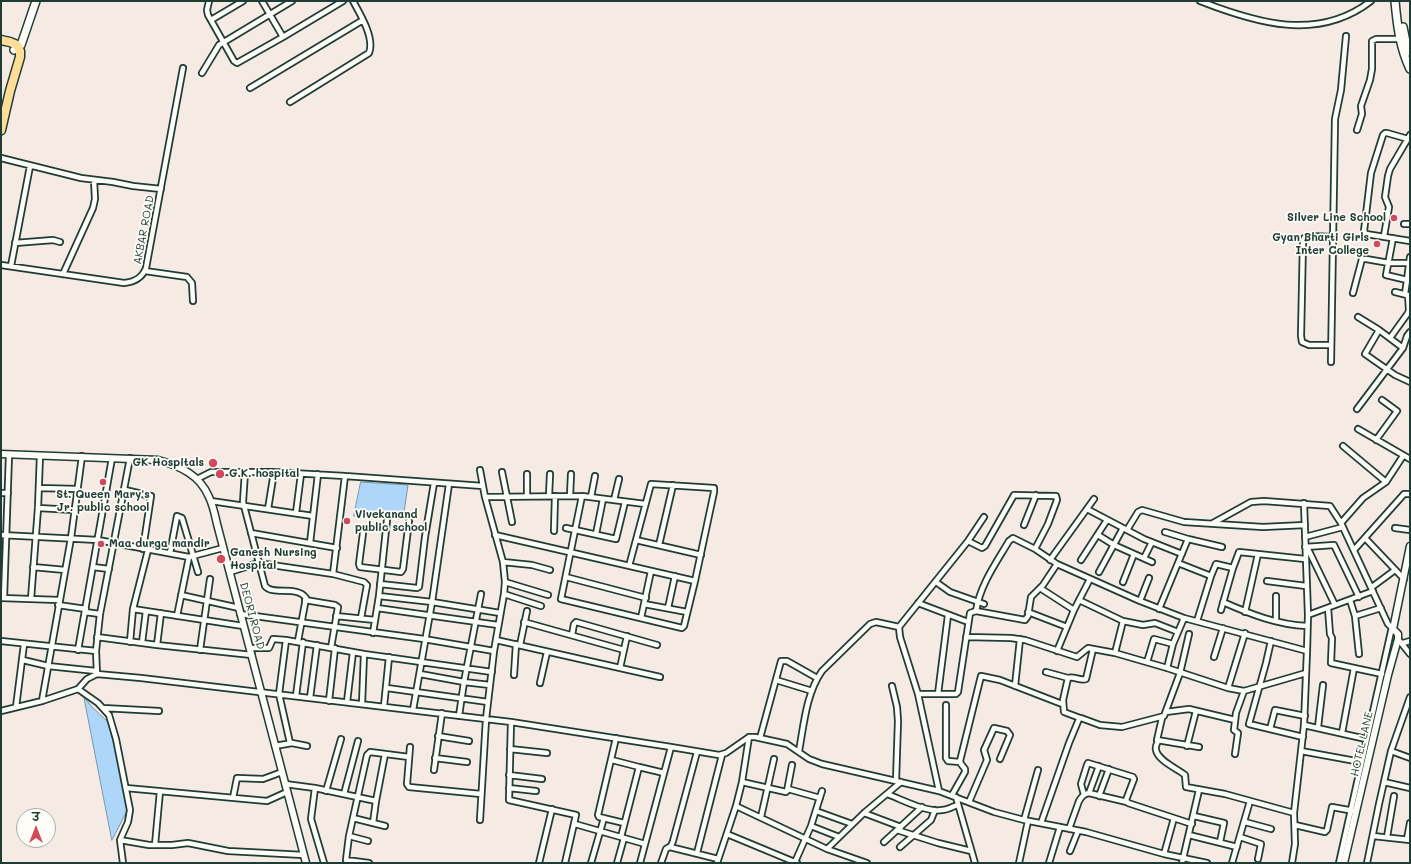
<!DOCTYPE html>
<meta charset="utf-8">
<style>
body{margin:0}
#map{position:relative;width:1411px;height:864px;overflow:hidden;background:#f6eae4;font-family:Mali,"Playpen Sans Deva",sans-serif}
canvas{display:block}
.frame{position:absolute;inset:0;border:2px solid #1f3d34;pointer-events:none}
.north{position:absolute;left:16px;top:808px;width:40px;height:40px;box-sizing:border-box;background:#fdfcf7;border:1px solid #a4b0a9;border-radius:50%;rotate:0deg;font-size:11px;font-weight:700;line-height:16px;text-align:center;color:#1f3d34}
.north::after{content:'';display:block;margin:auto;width:14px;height:18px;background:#d1495b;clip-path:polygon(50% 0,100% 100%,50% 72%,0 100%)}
</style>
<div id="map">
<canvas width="1411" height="864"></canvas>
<div class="frame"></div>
<div class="north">उ</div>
</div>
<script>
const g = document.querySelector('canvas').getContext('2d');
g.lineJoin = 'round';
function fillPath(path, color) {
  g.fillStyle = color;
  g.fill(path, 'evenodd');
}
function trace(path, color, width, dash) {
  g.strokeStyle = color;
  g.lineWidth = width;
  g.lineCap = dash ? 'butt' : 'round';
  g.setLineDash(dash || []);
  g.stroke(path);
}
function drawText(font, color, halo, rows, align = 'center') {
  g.font = font + ' Mali,sans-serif';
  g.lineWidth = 3.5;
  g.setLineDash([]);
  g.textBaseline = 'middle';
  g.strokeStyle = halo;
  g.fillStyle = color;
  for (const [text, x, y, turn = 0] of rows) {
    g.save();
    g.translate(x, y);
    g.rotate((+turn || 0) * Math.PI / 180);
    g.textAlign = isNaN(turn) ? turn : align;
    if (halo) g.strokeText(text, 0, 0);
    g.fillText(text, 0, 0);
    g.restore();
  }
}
const water = new Path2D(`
 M361,482L408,485L403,519L354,516Z
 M84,697L92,707L108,722L116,752L124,788L127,811L112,840Z`);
fillPath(water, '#add6f8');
trace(water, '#7499aa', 1);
const minor = new Path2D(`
 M209,1L207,10L208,15L234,61L237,63L283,37L343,1
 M262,1L283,37
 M1200,1C1256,23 1318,42 1371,1
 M211,20L243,1
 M202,73L219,45L292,1
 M250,88L363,20
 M290,102L369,53C375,38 360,14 353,1
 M1357,130L1362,114L1361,106L1370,80L1372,69V41L1376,39H1402
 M1408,139L1387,133H1385L1383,135L1371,173L1364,231L1366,234L1410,241
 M1,158L81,178L113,182L133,186L161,189
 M1404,224H1410
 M1384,236L1389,207L1385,197L1388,176L1390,169L1410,135
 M1393,238L1386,275L1407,280L1405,294
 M15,243L53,240L60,242
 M1,265L124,283C135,282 142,278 146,268L183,68
 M11,266L30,166
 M145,271L187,277L192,283L193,301
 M63,274L93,208L95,199L94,180
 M1407,280L1410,257
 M1395,292L1407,295
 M1353,293L1362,259H1366L1389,263H1409
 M1379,330L1365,354L1395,375L1410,382
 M1390,338L1408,313L1409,310L1408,295
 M1331,345H1309L1302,342L1301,336L1303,240L1304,238L1308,236L1333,237
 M1403,348L1407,336L1410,332
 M1331,362L1335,119L1341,90L1346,36
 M1357,409L1403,348L1379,330L1358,317
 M1358,429L1410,459
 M1376,440L1397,411L1382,400
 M1343,446L1386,482
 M480,470L485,497L503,562L505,582L504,594L494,651L486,719L480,820
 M245,472L243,502L265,586C273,596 297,585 306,598L298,641
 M502,472L512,522
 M527,474V496
 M197,479L211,472H274L345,476L483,486
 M39,488L77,489
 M125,490L151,496L143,549
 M1,493H8
 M549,496L550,474
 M570,496L571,474
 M582,496L561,599L682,628L684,626L695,581L714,492V488L651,484L629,566
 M485,497L582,496L645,504
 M591,497L595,476
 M614,500L619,479
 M211,501L313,516
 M38,508L74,510
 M268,509L274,472
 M1087,509L1144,539L1182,554
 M296,513L301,474
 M1213,523L1251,502L1264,501L1330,506L1341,523L1388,624L1393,629
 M1341,523L1363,498L1386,482L1403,456
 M1024,525L1036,495
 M566,528L616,539L625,502
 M1395,528L1410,530
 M1127,530L1138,512L1142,510L1184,522L1263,527L1305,525
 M554,531L555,496
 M1165,532L1188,539
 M251,533L337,548
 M363,533L359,564L360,567L401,572L403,569L409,521
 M596,534L603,499
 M1,535L98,540L189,557L223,548
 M495,535L695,581
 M1098,535L1114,545L1152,562
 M1305,537L1343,527
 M1365,538L1404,579
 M636,540L701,555
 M968,541L982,548L985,546L1014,495L1056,496L1057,500L1048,524L1035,549
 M310,543L318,474
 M659,545L673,485
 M1222,547L1188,539L1178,563L1211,576L1216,564L1233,568L1239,552L1305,559
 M1305,547L1334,545L1359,597
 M1307,547L1335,605
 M1354,550L1404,494H1410
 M170,553L177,516L182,518L198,572
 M1144,558L1152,542
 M1050,560L1094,499
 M1081,560L1107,520
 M503,562L532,565L550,570
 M33,567L65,570
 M93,567L109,569
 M230,572L258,563L333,574L364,582L367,585L361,618
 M1099,572L1123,528
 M333,574L345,476
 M566,577L646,598
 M1267,581L1306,586
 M505,582L548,595
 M936,582L950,592L984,604
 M1123,582L1134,554
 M380,584L417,588L419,587L425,537L434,483
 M1372,587L1395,570
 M1040,588L1074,610
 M504,594L541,606
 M181,595L239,608
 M379,596L432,602L500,613
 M1,598L59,600
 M4,598L9,455
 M31,599L38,508L40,455
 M305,600L335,605L338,607L331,648
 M1079,600L1123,621L1143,625L1155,623L1178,632
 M1350,600L1355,616L1359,654
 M1140,601L1149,578
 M1223,602C1250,614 1278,625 1307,626
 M918,603L968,622
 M644,604L687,612
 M58,605L86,609
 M377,608L498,625
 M668,608L675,576
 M1328,608L1330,634L1332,638L1331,663L1382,674
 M133,609L243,626
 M1159,609L1178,563
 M1221,610L1233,568
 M976,611L1025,620L1028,616L1031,597L1043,585L1057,564
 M85,612L100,614
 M1028,612L1067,627
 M1245,612L1258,554
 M240,614L424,639L494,651
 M1308,615L1373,591
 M177,616L189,557
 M336,616L375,620
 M1355,616L1381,608
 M641,618L651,571
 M1276,620V596
 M1197,621L1211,576
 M524,622L624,650
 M373,633L379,596L387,520
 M572,635L574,624L576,622L657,645
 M97,637L157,645L252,655
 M966,637L1011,638L1025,640L1077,657L1088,648L1115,653L1167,668L1228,688L1244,691L1306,673
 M1398,639L1410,654
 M286,640L364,654L492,672
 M496,640L660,677
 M1,641L96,651
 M1271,641L1266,663L1249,724L1303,737
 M130,642L133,609L148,550
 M142,643L146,611
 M1403,643L1410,641
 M157,645L161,613
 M520,645L527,611
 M250,648H269L273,639L286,640L279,694L290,743
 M78,650L112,458
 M200,650L210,579
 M1057,651L1074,610L1090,579
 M1115,653L1123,621
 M1214,657L1223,628
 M23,660L48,666L96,671
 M1147,662L1154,639L1173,644
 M620,668L627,636
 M1167,668L1173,644L1184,618
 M1046,672L1068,678
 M97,674L96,651L100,614L130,458
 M420,674L464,682L490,685
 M514,675L516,644
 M776,680L812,691
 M540,683L547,652
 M892,686L897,707L898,721L896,781
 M1015,686L1020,639
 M387,688L488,702
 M1228,688L1245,633
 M78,689L98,703L109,715L116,739L130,810L128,822L120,840L123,863
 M918,694H956L958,692L970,613L976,611C980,585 996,563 1009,541L1013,538L1035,549L1057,564L1140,601L1184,618L1307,651
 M938,694L948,615
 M296,696L303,642
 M310,698L317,645
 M42,701L71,538L82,456
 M329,701L335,648
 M347,702L353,652
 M362,704L364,654
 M946,705V758L948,761L960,762
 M384,706L389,657
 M16,707L24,644
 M103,708L159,711
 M413,710L432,602L449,484
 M1,711L42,701L78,689L87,679L97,674L141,678L511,722L671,747L719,755L726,753L749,737H755L787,744L809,759L822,764L939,791L994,812L1024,820L1086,832L1164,854L1207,863
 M1166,712L1189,709L1235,720
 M459,716L464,682L481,594
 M1080,718L1064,712L1063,700L1068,678C1074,676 1080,681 1086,679L1093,649
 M1162,718L1157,740L1199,747
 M511,722L509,800L576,815L565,863
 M1304,725L1366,739
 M1318,727L1323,685
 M1270,729L1275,710L1305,716
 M1342,733L1354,668
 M438,736L469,741
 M616,738L598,815L599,817L624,823
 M760,738L781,661H787L817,678
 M1158,741C1157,743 1155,747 1156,750C1158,761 1178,769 1185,775L1186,787L1225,794L1294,813
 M275,746L292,743L307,746
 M1187,746L1196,711
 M410,747L407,784L409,787L481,794
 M510,749L547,753
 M799,751C804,724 806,694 822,671L870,624L876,622L899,627
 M1301,751L1361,762
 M1391,751L1410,758
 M1235,754L1238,733L1234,730L1236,713L1244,691
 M435,758L467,762
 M612,760L639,767L621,837
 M639,767L664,773
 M434,770L442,713
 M509,775L542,779
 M742,782L786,792L787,791L792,765
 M1384,782L1410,788
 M285,784L315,788L376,801L385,754
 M126,788L267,801L287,792
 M315,788L311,819L324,863
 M509,788L536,791
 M788,789L820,798
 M326,791L341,739
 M939,791L918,694L900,637L899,627L968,541L984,517
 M1089,793L1099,766
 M344,794L358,741
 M887,794C901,799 927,813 942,810C947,810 952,807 957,805
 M952,795L965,772V769L961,764L960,761L981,676L1000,680L1062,704
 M1084,795L1081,784L1087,765L1088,763L1133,777L1134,779L1126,800L1128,803L1192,824
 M1099,796L1109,769
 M956,797L975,863
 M233,798L237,778L263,779L282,772
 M969,802L987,760L984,750L994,728L1007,731L1010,735L1000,759
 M736,806L827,849L867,863
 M816,811L852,824
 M864,813L901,827
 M1194,816L1224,823L1220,842
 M761,817L774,759
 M353,818L385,826
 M1024,820L1038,770
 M1245,822L1271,829
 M373,823L376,801
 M1041,823L1069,743L1079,719L1081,718L1100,725L1122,727L1164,716L1180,673L1189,634
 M575,824L645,844
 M1295,825L1325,832L1327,830L1332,807L1354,811
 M811,826L839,837
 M1069,829L1079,801C1082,796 1084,794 1089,793L1127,802
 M897,830L938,843L971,851
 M727,834L797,863
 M1189,835L1237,847
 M349,836L368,841
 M1373,836L1410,840
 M1240,837L1261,844L1258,859
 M1387,837L1394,796
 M1407,839L1410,823
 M120,840L149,845H172L188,843L228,851L304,855
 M884,842L922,807
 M155,845L160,791
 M670,847L718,859
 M900,847L931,820L935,810
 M827,849L864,813L901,782
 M1070,851L1078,831
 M697,853L722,755
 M1164,854L1174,818
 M795,862L811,826L822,791
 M369,863L346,860L349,836L367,755L370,752L409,757
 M539,863L552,809
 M591,863L604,818
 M617,863L624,838
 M640,863L671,747
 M661,863L666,849L671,846L673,841L697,752
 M717,863L736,806L742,782L749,737
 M1019,863L1028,821
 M1049,863L1060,827
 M1182,863L1199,790
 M1232,863L1250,801
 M1292,863L1295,844L1294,813L1304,725L1307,651L1308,615L1304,503
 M1339,863L1392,627
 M1367,863L1379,804L1391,751L1410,697`);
const tertiary = new Path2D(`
 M1,454L158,460C180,466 200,475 209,497C213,505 215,515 217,524L306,863
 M1344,863L1388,675L1398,639V634L1393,629L1410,546`);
const secondary = new Path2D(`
 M1395,1C1397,24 1400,48 1410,69
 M1403,27L1408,52
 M14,50L21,45L36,1`);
const trunk = new Path2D(`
 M1,40L10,42L17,45L20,51V57L10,91L1,130`);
trace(minor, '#1f3d34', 8);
trace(tertiary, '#1f3d34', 9);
trace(secondary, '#1f3d34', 10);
trace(trunk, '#1f3d34', 11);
trace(minor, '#fdfcf7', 4.5);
trace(tertiary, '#fdfcf7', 6);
trace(secondary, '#fdfcf7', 7);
trace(trunk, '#fedd96', 8);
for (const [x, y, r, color] of [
 [1394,218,4,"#d1495b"],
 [1377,244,4,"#d1495b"],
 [213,463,5,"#d1495b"],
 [220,474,5,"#d1495b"],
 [103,482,4,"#d1495b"],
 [347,521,4,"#d1495b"],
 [101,544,4,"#d1495b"],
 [221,559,5,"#d1495b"]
]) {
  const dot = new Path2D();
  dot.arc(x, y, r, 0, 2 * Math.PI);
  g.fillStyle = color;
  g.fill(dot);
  trace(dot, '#fdfcf7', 1.5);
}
drawText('bold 11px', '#1f3d34', '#fdfcf7', [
 ["Silver Line School",1386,218,"right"],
 ["Gyan Bharti Girls",1369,238,"right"],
 ["Inter College",1369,251,"right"],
 ["GK Hospitals",204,463,"right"],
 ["G.K. hospital",229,474],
 ["St. Queen Mary's",103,495,"center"],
 ["Jr. public school",103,508,"center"],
 ["Vivekanand",355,515],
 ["public school",355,528],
 ["Maa durga mandir",109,544],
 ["Ganesh Nursing",230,553],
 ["Hospital",230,566]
], 'left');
drawText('11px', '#1f3d34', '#fdfcf7', [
 ["AKBAR ROAD",144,230,-79],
 ["DEORI ROAD",252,616,75],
 ["HOTEL LANE",1362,744,-77]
]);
</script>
